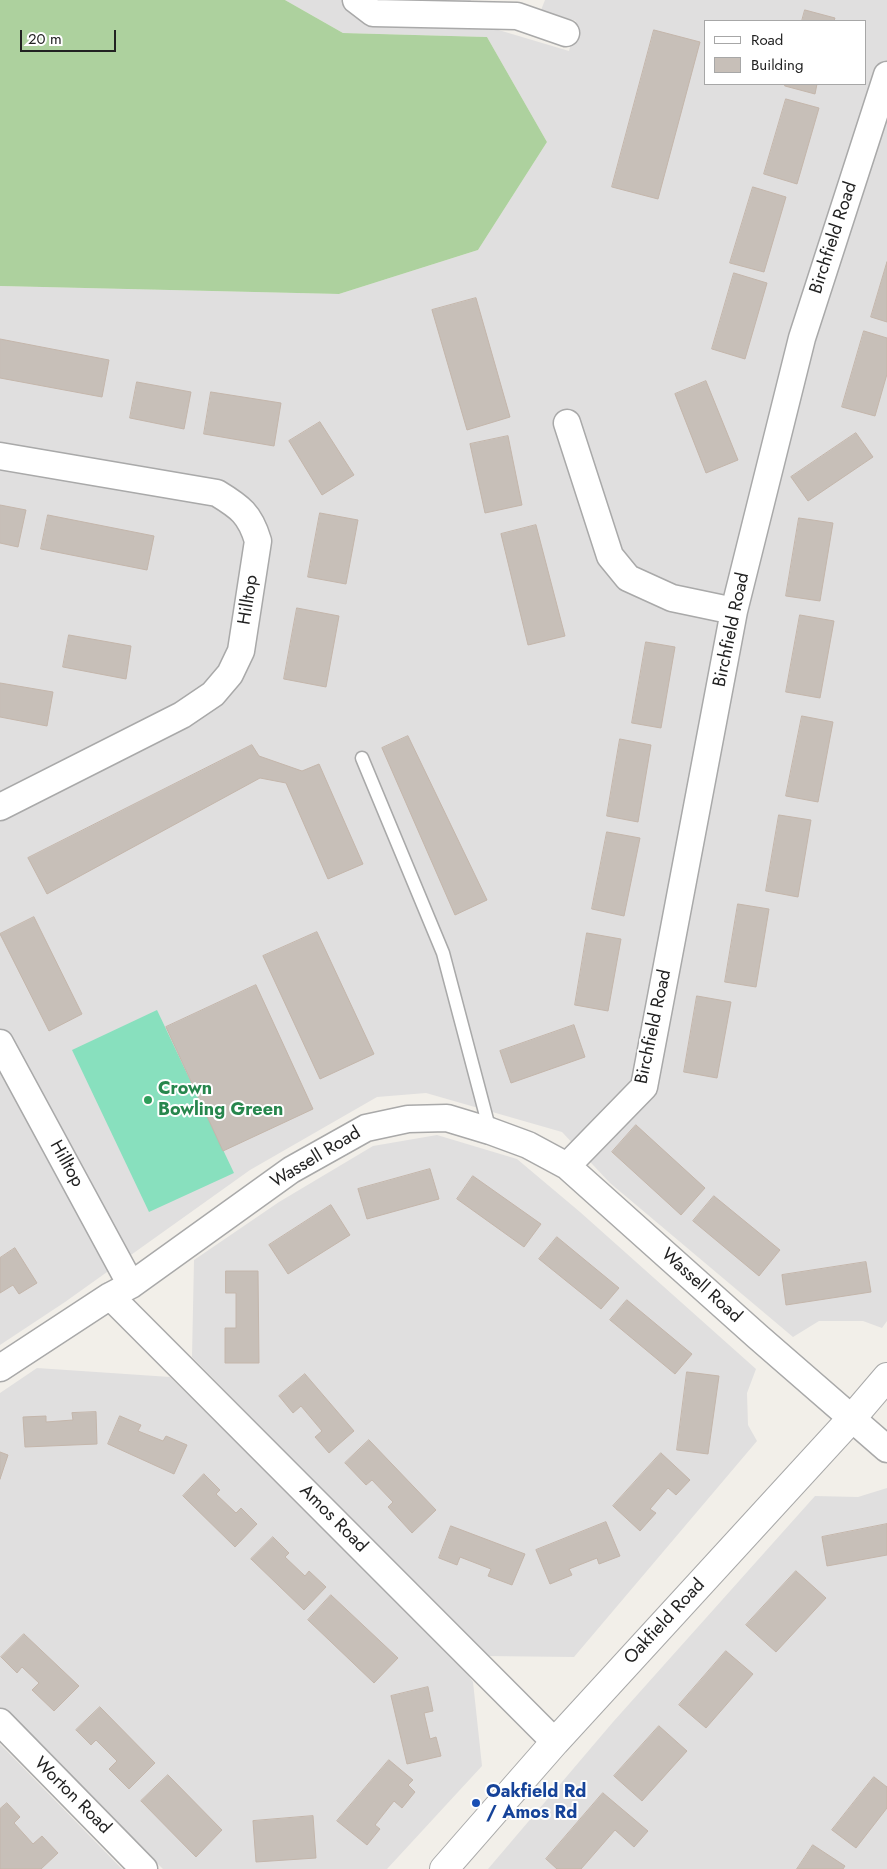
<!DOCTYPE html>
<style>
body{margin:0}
#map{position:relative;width:887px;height:1869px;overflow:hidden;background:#f2efe9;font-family:Jost,sans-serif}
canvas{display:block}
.legend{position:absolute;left:704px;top:20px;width:162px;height:65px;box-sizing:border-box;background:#fff;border:1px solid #a7a7a7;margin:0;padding:6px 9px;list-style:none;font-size:15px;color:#222}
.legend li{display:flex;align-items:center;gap:10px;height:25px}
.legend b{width:25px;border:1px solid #a7a7a7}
.scale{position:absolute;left:20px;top:30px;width:96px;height:22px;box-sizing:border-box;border:2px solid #222;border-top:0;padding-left:6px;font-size:15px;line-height:18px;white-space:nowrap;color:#222;-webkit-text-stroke:4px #fff;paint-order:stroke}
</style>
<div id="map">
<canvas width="887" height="1869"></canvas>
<ul class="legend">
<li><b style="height:6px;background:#fff"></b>Road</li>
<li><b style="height:14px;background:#c7bfb8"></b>Building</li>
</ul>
<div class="scale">20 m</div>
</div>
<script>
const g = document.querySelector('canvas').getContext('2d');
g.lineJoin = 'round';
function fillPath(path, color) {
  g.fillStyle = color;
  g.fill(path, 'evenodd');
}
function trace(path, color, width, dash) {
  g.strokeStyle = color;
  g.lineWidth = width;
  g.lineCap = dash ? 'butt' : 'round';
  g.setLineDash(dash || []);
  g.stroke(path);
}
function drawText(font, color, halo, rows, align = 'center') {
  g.font = font + ' Jost,sans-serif';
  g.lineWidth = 4;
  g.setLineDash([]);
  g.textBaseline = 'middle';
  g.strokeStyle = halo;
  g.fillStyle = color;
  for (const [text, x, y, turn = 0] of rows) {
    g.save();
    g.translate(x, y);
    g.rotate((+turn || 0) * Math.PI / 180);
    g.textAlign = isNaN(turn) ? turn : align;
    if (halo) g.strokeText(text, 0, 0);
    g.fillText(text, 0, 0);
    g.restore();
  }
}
fillPath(new Path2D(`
 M285,0H471L465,20L569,51L576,21L541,10L545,0H887V1321L882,1328L863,1321H819L793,1337L610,1183L562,1132L426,1093L377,1097L250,1170L65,1302L0,1345V286L339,294L478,250L547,142L487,37L343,33ZM706,21H866V84H706Z
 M437,1135L517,1159L580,1212L756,1369L747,1393L748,1425L757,1441L574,1657L485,1656L192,1357L194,1260L279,1202L373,1146Z
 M37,1368L170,1377L458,1661L473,1682L482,1766L387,1869H163L0,1708V1393Z
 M887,1488V1869H488L613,1722L815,1496L858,1497Z
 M0,1744L122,1869H0Z`), '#e0dfdf');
fillPath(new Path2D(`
 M0,0H285L343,33L487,37L547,142L478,250L339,294L0,286Z`), '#add19e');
fillPath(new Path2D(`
 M157,1010L234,1173L149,1212L72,1050Z`), '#88e0be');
const building = new Path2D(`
 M805,10L835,18L834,21H802Z
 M654,30L700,42L658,199L612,187Z
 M785,84H817L815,94L785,86Z
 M786,99L819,108L797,184L764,174Z
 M753,187L786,197L764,272L730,263Z
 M887,262V322L871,317Z
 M734,273L767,283L745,359L712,349Z
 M476,298L510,417L467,430L432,310Z
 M864,331L887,338V374L875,416L842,407Z
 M0,339L109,360L102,397L0,378Z
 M706,381L738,460L706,473L675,394Z
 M137,382L191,392L184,429L130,418Z
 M211,392L281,403L274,446L204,434Z
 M320,422L354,475L322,495L289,441Z
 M856,433L873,457L808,501L791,477Z
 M508,436L522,505L485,513L470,444Z
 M0,505L26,510L18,547L0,543Z
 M320,513L358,520L346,584L308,577Z
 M48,515L154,536L147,570L41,549Z
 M799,518L833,523L820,601L786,596Z
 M536,525L565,636L528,645L501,534Z
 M297,608L339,616L326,687L284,679Z
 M800,615L834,621L820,698L786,692Z
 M69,635L131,646L126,679L63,667Z
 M646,642L675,647L661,728L632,723Z
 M0,683L53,692L47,726L0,717Z
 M802,716L833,722L818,802L786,796Z
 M408,736L487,900L455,915L382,748Z
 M620,739L651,745L638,822L607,816Z
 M252,745L259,756L302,771L319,764L363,864L328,879L286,783L260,778L47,894L28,858Z
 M779,815L811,820L798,897L766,891Z
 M607,832L640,838L624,916L592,909Z
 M738,904L769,909L756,987L725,982Z
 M34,917L82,1014L49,1031L0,934Z
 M317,932L374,1054L320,1079L263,956Z
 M587,933L621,939L608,1011L575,1005Z
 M256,985L313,1109L223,1151L166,1027Z
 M697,996L731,1002L717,1078L684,1072Z
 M574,1025L585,1057L511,1083L500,1051Z
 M636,1125L705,1188L681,1215L612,1152Z
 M430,1169L439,1199L367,1219L358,1189Z
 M473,1176L541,1224L524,1247L457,1199Z
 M714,1196L780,1250L759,1276L693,1221Z
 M331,1205L350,1235L288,1274L269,1245Z
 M557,1237L619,1288L601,1309L539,1259Z
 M15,1248L37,1283L19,1294L13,1285L0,1293V1258Z
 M866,1262L871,1292L786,1305L782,1275Z
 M226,1271H258L259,1363H225V1328H236V1293H226Z
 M627,1300L692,1354L675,1374L610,1320Z
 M687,1372L719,1376L708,1454L677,1450Z
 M305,1374L354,1431L329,1453L315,1437L322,1431L301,1406L293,1413L279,1396Z
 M96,1412L97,1444L25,1447L23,1417L46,1416V1422L73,1420L72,1413Z
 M120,1416L141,1425L138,1431L163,1441L166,1436L187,1445L174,1474L108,1444Z
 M369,1440L436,1510L412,1533L388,1507L393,1502L372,1480L366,1485L345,1463Z
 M0,1452L8,1455L0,1479Z
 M661,1453L690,1480L676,1495L668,1488L650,1509L656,1513L640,1531L613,1506Z
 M204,1474L220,1490L216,1494L236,1513L241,1508L257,1524L235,1547L183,1496Z
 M606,1522L620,1556L599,1564L597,1558L569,1569L572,1575L550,1584L536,1550Z
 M887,1524V1555L827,1566L822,1537Z
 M451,1526L525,1554L512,1585L488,1576L491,1569L460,1557L457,1565L439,1558Z
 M273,1537L289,1553L285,1557L305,1576L309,1571L326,1587L304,1610L251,1559Z
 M796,1571L826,1598L776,1652L746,1625Z
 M331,1595L398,1658L374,1683L308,1620Z
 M24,1634L79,1686L54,1711L32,1690L39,1683L22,1667L17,1673L1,1657Z
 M726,1651L753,1674L706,1728L679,1705Z
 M428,1687L433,1711L424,1713L430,1739L436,1737L441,1756L407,1764L391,1696Z
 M100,1707L155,1763L129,1789L109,1769L117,1761L96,1740L91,1745L76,1730Z
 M659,1726L687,1751L642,1801L614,1776Z
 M389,1760L413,1780L408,1785L415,1792L402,1808L394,1801L375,1825L380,1829L367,1845L337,1821Z
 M168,1775L222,1830L196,1857L141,1801Z
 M874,1777L887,1787V1808L856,1848L832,1830Z
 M603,1793L648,1831L634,1847L615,1830L581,1869H557L546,1859Z
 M7,1803L20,1817L14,1823L33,1844L42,1836L58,1853L41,1869H0V1809Z
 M313,1816L316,1858L256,1862L253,1821Z
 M813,1845L845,1866L843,1869H797Z`);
fillPath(building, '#c7bfb8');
trace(building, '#c4b6ab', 1);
const service = new Path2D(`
 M362,758L443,953L490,1131`);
const minor = new Path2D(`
 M356,0L373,13L517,16L566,33
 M567,423L610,556L628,578L672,598L734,611
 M0,456L217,493C240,507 250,514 258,541L241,651L230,674L213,694L182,715L0,807
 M0,1043L131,1285
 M567,1166L644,1087L734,611L802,338L887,75
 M110,1296L555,1742
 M0,1368L110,1296L131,1285L291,1170L366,1128L408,1119L447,1118L490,1131L528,1145L567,1166L757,1336L887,1449
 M0,1722L144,1869`);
const tertiary = new Path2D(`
 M444,1869L555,1742L852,1418L887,1377`);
trace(service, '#a9a9a9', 15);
trace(minor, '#a9a9a9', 29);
trace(tertiary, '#a9a9a9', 30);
trace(service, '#fff', 12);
trace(minor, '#fff', 26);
trace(tertiary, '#fff', 28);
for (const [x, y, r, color] of [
 [148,1100,5,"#2e9e5b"],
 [476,1803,5,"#1a4fb4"]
]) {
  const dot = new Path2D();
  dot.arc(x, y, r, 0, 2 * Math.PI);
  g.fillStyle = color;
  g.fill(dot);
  trace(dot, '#fff', 2);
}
drawText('18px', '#222', '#fff', [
 ["Birchfield Road",834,238,-72],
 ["Hilltop",249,600,-81],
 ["Birchfield Road",732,630,-78],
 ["Birchfield Road",654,1027,-78],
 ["Wassell Road",316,1158,-31],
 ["Hilltop",66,1164,61],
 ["Wassell Road",701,1286,42],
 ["Amos Road",333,1519,45],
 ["Oakfield Road",665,1622,-47],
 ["Worton Road",72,1796,45]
]);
drawText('bold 18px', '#27864d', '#fff', [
 ["Crown",158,1090],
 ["Bowling Green",158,1111]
], 'left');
drawText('bold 18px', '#164399', '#fff', [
 ["Oakfield Rd",486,1793],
 ["/ Amos Rd",486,1814]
], 'left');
</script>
